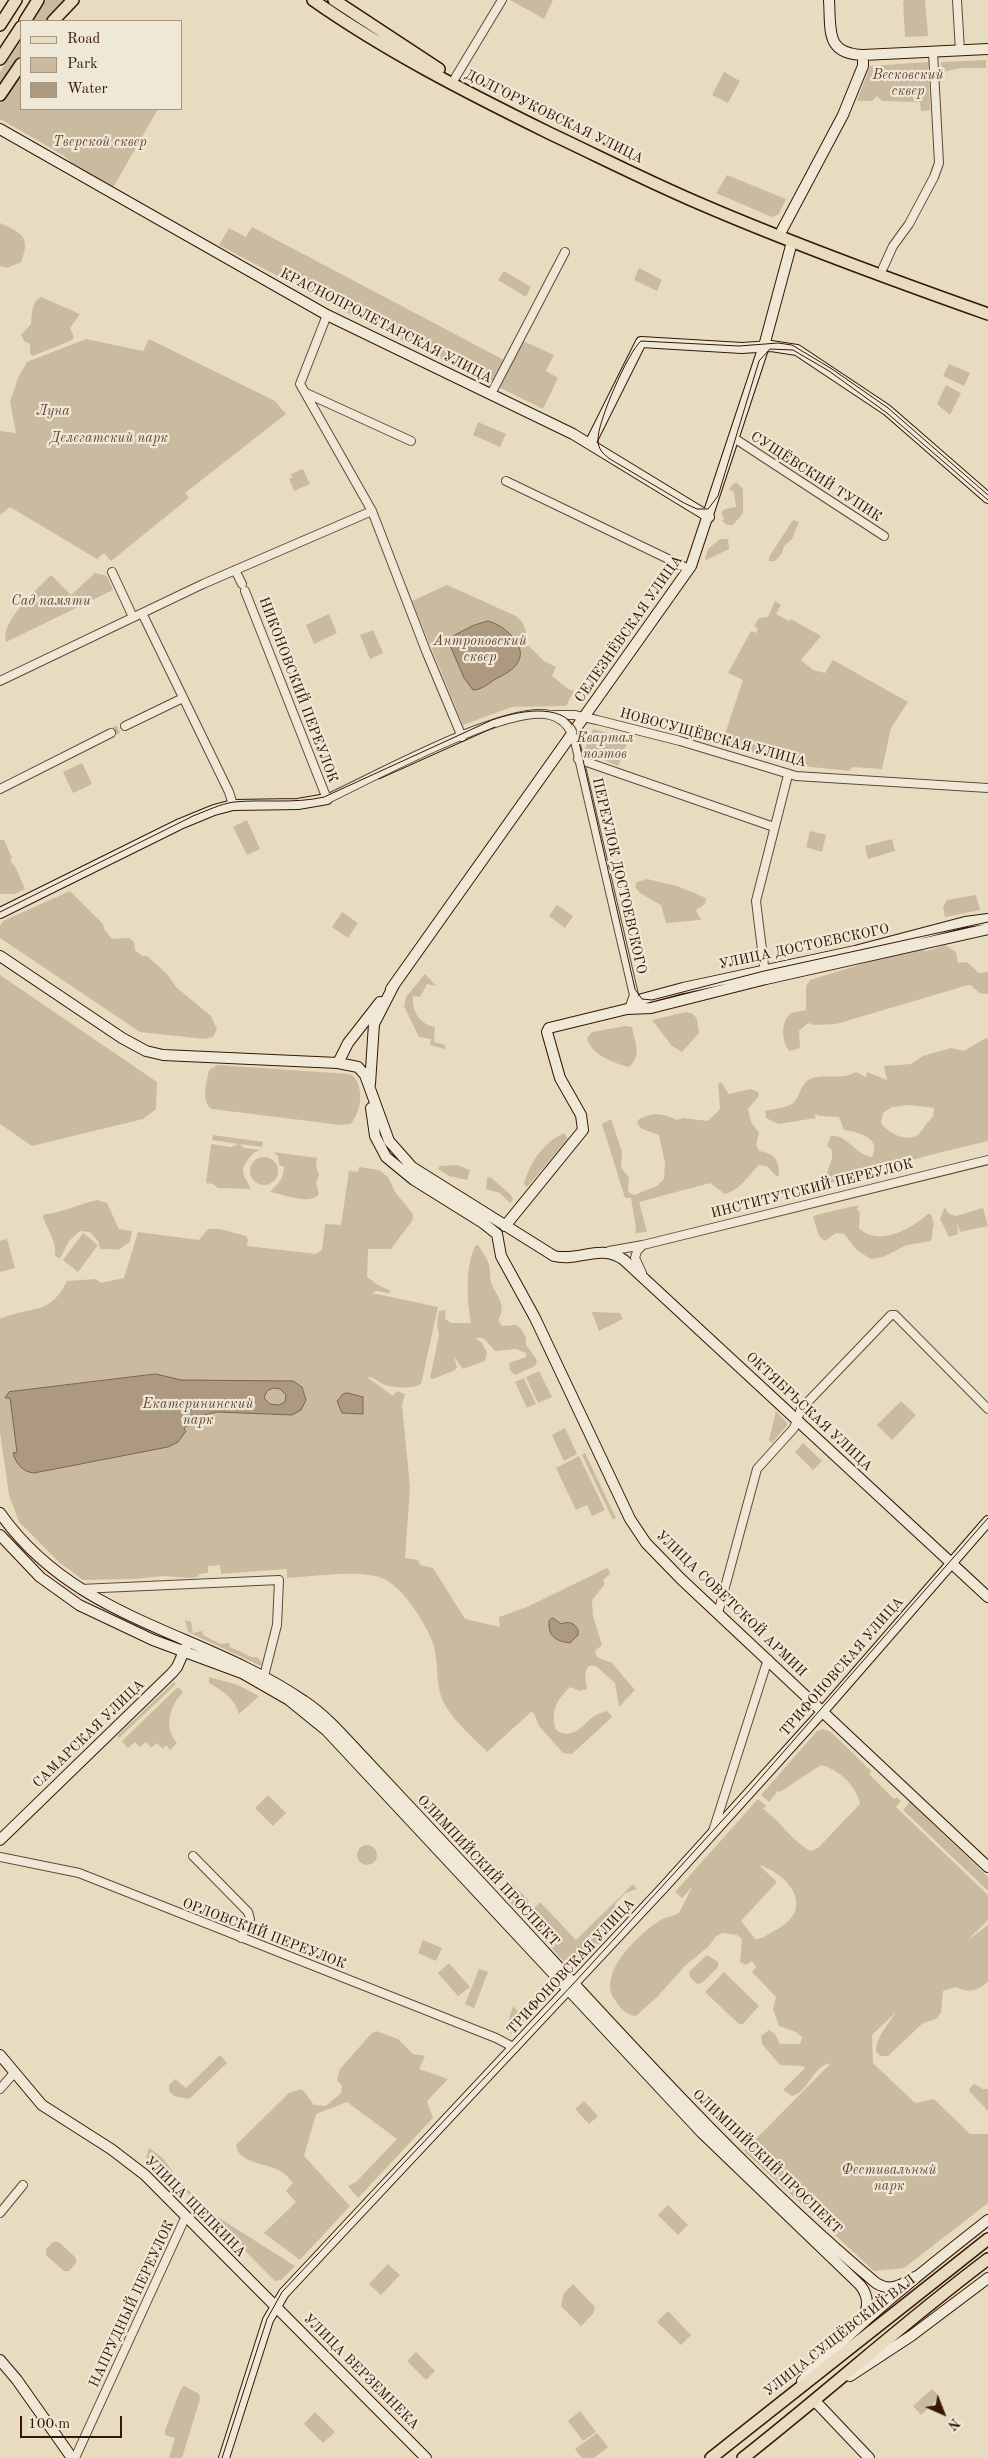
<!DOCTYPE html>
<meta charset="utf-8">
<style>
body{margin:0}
#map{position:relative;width:988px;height:2458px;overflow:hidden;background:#e8dcc0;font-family:"Old Standard TT",serif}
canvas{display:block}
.legend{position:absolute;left:20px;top:20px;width:162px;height:90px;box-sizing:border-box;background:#f0e8d6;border:1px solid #a69482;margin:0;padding:6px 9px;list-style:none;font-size:15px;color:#371604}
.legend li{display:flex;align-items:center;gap:10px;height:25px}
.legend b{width:25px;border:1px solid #a69482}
.north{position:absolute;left:918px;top:2388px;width:50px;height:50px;-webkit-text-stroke:4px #f0e8d6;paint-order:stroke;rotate:136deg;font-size:14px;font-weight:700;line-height:20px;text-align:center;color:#371604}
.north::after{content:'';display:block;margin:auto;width:18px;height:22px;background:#371604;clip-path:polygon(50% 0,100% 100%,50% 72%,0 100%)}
.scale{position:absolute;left:20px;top:2416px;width:102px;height:22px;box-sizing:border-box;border:2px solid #371604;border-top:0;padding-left:6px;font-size:15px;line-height:18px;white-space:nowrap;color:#371604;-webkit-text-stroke:4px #f0e8d6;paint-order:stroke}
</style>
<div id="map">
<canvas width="988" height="2458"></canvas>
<ul class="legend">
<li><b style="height:6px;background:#e8dcc0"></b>Road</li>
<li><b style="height:14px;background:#cabaa0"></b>Park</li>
<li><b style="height:14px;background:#ac9980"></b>Water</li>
</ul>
<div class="north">N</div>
<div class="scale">100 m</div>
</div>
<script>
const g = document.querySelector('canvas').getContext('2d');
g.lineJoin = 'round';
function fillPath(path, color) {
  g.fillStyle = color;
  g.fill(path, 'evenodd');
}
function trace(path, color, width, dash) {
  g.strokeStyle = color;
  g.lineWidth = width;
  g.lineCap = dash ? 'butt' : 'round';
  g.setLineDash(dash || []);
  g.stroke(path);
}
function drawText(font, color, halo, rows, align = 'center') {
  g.font = font + ' "Old Standard TT",serif';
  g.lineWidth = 4.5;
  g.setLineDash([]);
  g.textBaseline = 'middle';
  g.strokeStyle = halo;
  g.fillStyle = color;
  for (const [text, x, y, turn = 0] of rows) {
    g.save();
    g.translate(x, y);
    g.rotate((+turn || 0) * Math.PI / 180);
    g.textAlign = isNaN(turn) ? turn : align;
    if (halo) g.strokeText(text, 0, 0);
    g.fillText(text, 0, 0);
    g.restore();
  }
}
fillPath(new Path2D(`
 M46,0H67L46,21H33Z
 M510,0H553L544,19Z
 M905,0H925L928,36L905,37L903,2Z
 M21,40V55L0,86V72Z
 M986,60V68H961L942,72L941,62Z
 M928,62L930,110L921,111L920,102L882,101L877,96L872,101H857L870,66Z
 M724,72L740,81L728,103L712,95Z
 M21,74V109H158L114,186H110L73,164L63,155L0,119V104Z
 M727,175L786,199L779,214L772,217L716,193Z
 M0,223C22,233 31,237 21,262L7,268L0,266Z
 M252,227L504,360L491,383L359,319L219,245L229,228L246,237Z
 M639,268L662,280L657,291L634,280Z
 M504,271L531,287L526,297L498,280Z
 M41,297L80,314L70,328L74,337L72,340L33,356L30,354V344L24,341L21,335L31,324C32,314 31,302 41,297Z
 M86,339L143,351L149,339L275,401L286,414L185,493L189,498L111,561L104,553L97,559L10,507L0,515V431L16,433L10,402L18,378L27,362Z
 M523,341L554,355L546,371L558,378L543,409L499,387Z
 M949,364L970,373L964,386L943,376Z
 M946,385L961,393L950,415L937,404Z
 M478,422L506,434L500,447L473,435Z
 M303,469L310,484L294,491L289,479L292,478L291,474Z
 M734,483H737L743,489V513L733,525H727L722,521L724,518L721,513L725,509L736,507L734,492L729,489Z
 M793,520L799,522L792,539L784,546L782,553L775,561H769V557Z
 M720,539H728L729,549L706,560L705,558L708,549Z
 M95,573L107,576L113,590L6,642C0,621 37,590 51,575L71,595Z
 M447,585L516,616C526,624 526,631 527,644L544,661L556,667L552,676L568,689L574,691L566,706L512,707L463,725L412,601Z
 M775,601L781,605L776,614L789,621L791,619L821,636L801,660L813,670L825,673L833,660L908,702L891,728L882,769L853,767L849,771L793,765L722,743L743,680L728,673L751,631L756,633L758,629L754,626L759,618L768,617Z
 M329,614L337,633L314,644L306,625Z
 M373,630L383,653L370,659L360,635Z
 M593,729L629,738L618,766L586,752L585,749Z
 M82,763L92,784L73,793L63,772Z
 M247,820L260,849L247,855L233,827Z
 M810,831L826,835L822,852L806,847Z
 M892,839L895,851L868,859L865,846Z
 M0,840H4L12,858L10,860L16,868L25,889L15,894H0Z
 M647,879L677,886L706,898L705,904L696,910L701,920L666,923L661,905L640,893L635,887L637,882Z
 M70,891L103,924L104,929L112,939L129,938L134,942L135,950L142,956H147L167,974L176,987L211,1016L217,1029L213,1037L205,1039L140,1032L0,938V926L3,921Z
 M976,895L980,910L945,917L943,907L947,900Z
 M557,905L573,916L565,928L549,916Z
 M342,912L358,923L348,938L332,927Z
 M945,945L956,952L958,963L967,962L979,973L988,972V994L979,993L971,985L965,986L836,1024L815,1025L808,1023L799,1031L800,1048L790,1051C782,1045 780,1022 790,1014C793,1012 801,1011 806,1010V986L810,980L885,957L909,953L917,949L927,951Z
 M425,974L436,986L427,984L420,997L413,996C411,1011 421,1025 435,1027L434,1042L445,1045V1049L430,1045L431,1039L419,1037L404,1006L406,997Z
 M0,975L157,1082L156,1109L143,1119L32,1146L0,1124Z
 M686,1012L693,1014L697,1019L699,1033L682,1052L672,1046L652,1020Z
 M625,1026L632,1027C634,1041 643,1055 629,1067C614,1063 591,1055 587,1038L592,1032Z
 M986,1038L988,1039V1141C934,1153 883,1168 830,1183L827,1181C825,1170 834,1162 832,1150L827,1146L831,1136C847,1134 856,1156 872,1157C882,1138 859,1132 844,1130L839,1117L819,1116L814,1113L816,1118L778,1124L766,1118L765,1111C773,1109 785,1108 792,1104C801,1097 799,1085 810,1079C823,1073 840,1081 856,1072L866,1077L867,1072L887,1080L884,1066L911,1064L923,1056L951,1048L964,1051ZM908,1105L934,1108C934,1117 932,1118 926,1124C924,1127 922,1131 919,1134C907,1143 889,1134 881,1123L883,1113L892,1107Z
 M217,1065L350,1074C365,1082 362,1114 350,1124L341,1125L212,1109C200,1102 207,1082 209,1070Z
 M721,1082L729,1094L751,1089L758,1092L759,1096L748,1109L751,1122L759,1133L756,1145L759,1151C774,1153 779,1160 779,1174L777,1177L767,1166L759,1165C748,1176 740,1190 725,1194L710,1183L639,1202L647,1232L635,1233L636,1228L631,1198H625L602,1124L611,1119L622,1152L621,1167L629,1178L628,1192L634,1195L657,1186L664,1179L665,1163L659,1135L642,1129L637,1123L638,1120C653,1112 662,1113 677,1120L684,1118L708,1121L720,1109L718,1084Z
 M564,1133L568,1139L527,1187L524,1184C530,1162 543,1143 564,1133Z
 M213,1135L263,1142L262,1147L240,1144L244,1148L260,1150C255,1152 253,1153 250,1157C238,1172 244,1174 251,1189L218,1188L213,1184L206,1183L211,1144L231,1147L239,1144L212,1140Z
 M273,1152L317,1158L316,1166L319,1175L316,1183L319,1194C309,1206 284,1194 270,1192C277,1184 284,1180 284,1167L279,1165L278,1156Z
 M250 1171a14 14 0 1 1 28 0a14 14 0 1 1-28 0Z
 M457,1165L470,1170L467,1180L449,1176L438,1169L440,1166Z
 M359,1167L379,1170L388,1177L395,1192L413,1214L412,1221L391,1249H368L367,1277L378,1285L391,1291L389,1293L376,1291L372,1293L438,1307L421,1384C414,1389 393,1388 385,1385C378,1382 375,1377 367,1377L393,1396L397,1391L405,1394L402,1405L410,1487L405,1558L418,1560L420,1565L433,1568L465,1619L500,1627L499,1617L527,1607L607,1568L609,1570L610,1574L603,1580L605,1584L592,1600L593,1616L602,1645L595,1651L597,1657L612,1663L635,1690L619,1707L615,1683L596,1666H589C583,1672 586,1681 587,1689L580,1691L570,1687C562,1695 553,1705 554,1717C554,1724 554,1731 562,1733C578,1737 584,1722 596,1715C599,1713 604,1712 607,1711L612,1717L572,1754L563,1753L539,1726L534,1713L531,1712L487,1752C473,1737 454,1722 444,1703C435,1686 439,1662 433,1643C425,1622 403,1587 382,1578C358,1569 313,1577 287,1578V1569L221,1574L220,1565L208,1566V1573L200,1574L197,1577L190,1578L164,1576L134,1579L83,1580L60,1563L19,1522L9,1495L0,1432V1319C31,1305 49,1317 67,1281L96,1279L101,1283L124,1278L138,1232L199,1240L208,1229H220L246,1236L248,1239L247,1246L316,1254L322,1250L325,1224L341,1225L349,1171L358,1172Z
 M490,1177L511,1195L513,1200L510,1203L500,1193L486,1189L487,1178Z
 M97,1200L107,1203L119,1229L132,1231L130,1242L118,1250C111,1248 107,1250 100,1249L98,1241L90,1232L80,1231L69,1241L61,1257L58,1258L55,1255C57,1241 47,1230 43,1217L45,1214C59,1214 82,1203 97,1200Z
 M859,1205L857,1209L860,1213L859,1228C878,1248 912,1228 928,1214H931L934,1225C931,1231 933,1236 931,1241L907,1245L883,1257L871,1259L858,1251L844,1234L836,1233L825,1241L819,1236L813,1217L816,1215Z
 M945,1207L948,1213L956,1216L983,1208L988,1226L960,1232L957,1222L958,1234L949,1237L940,1219Z
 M83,1233L98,1245L78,1272L63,1260Z
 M7,1239L15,1268L0,1272V1241Z
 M478,1245C481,1250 486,1256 488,1262C491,1269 489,1278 492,1285C498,1298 507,1306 498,1320L502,1326L516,1325L521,1329L526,1338V1345L537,1360L535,1366L515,1375L510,1370L509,1363L526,1357V1353L516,1349L495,1351C488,1345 487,1335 475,1338L482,1343L487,1353L485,1361L463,1369L454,1357L457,1367L455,1370L433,1379L430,1378L439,1335L437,1325L439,1311L446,1310L445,1319L451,1323H471C467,1299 465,1269 475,1246Z
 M592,1312L620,1313L623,1319L599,1331Z
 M539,1371L552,1397L538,1403L526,1377Z
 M524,1378L536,1404L527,1408L515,1382Z
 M901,1401L916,1415L892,1440L877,1425Z
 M776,1411L788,1424L772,1443L769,1440Z
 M565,1428L577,1454L564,1461L552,1435Z
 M803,1443L822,1461L813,1470L795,1452Z
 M585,1453L616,1518L613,1520L582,1455Z
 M579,1456L605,1510L592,1516L587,1505L576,1510L556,1468Z
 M185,1620L191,1622L193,1633L202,1631L203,1635L221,1644L229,1643L230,1647L252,1657H257L262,1663L261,1666L188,1632Z
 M209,1677L238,1685L259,1696L239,1714C235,1699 222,1690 209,1683Z
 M174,1682L176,1684L119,1738L117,1736Z
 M178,1687L183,1692C170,1706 163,1727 177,1743L170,1750L166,1745L163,1749L157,1743L151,1748L146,1742L140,1747L135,1742L128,1748L122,1741Z
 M823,1729L831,1732L871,1771L869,1774L894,1799L897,1797L901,1801L896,1807L988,1895V1920L967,1941L988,1925V1982C978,1990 968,1994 956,1987L943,1991L941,2013L936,2019L923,2023L888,2056H881L876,2052C877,2034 887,2027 896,2012L872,2035L873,2063L915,2103L934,2099L970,2134H988V2203L904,2268L874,2271L744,2151L831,2063C811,2067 810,2091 792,2096L783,2090L805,2068L802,2066L780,2065L762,2044L761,2036L769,2030L775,2034L780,2044H800L802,2037L796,2032L779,2026L773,2009L776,1997L752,1972L756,1967L752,1961L746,1965L740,1962L742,1939L737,1935L723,1933L716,1936L709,1946L685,1966L656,1998L636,2016C626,2015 620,2008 615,2000C596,1974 639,1933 661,1920C666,1917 673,1916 679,1913L692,1887L682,1898L675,1892L758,1799L766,1806L763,1809C781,1821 792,1842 811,1851L818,1848L860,1804C857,1787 839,1769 821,1765L780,1792L778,1791L769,1802L761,1795L817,1731ZM759,1865C790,1875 816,1909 776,1930C769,1934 762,1939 755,1939L741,1921L777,1882Z
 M268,1795L286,1813L273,1826L255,1808Z
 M910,1802L988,1877V1891L903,1810Z
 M357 1855a10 10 0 1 1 20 0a10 10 0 1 1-20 0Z
 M506,1882L512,1883L529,1901L524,1910H517L501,1892L500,1887Z
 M633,1884L637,1889L625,1893L615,1904V1911L612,1915L619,1922L579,1964L574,1966L565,1963L525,1918L540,1902L576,1940Z
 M423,1940L442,1948L436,1961L418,1953Z
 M707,1955L718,1962V1967L702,1983L697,1984L690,1977L689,1972Z
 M449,1963L470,1987L458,1996L438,1973Z
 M479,1969L488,1972L474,2008L465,2004Z
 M724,1972L759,2006L743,2024H739L705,1992Z
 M513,2006L527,2020L513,2034L508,2033L506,2029Z
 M376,2031L398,2039L413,2054L425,2056L419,2069L448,2079L427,2101L433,2118L358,2198L348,2186L356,2182L397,2139L347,2102L316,2114L304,2156L350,2206L300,2260L264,2233L296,2202L286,2191L293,2183C290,2180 286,2174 282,2172C269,2163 238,2164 236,2145L289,2093L302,2089L314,2105L326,2106L341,2093L342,2086L337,2080L340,2069L370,2035Z
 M220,2055L227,2063L189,2099L174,2096L169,2091V2085L175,2079L186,2088Z
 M974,2084L983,2089H988V2111L970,2092L969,2089Z
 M584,2101L598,2116L589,2124L575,2109Z
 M149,2148L163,2158L180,2182L213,2214L295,2266L281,2280L275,2281L159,2164L146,2157Z
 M668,2205L688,2225L678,2235L658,2215Z
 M53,2242H59L76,2258V2263L69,2271H64L46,2255V2249Z
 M388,2264L400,2275L381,2295L369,2284Z
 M573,2284L595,2307L593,2314L581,2326L561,2306L564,2293Z
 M668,2311L691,2335L681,2345L657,2322Z
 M416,2352L435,2371L426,2380L407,2361Z
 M184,2386L199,2394L200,2399L182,2458H169L175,2438L165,2435V2430L181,2389Z
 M932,2389L940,2397L921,2415L913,2406Z
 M580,2411L596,2432L583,2441L568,2421Z
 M315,2412L335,2432L323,2443L304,2424Z
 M597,2433L608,2447L594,2458H582L575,2449Z`), '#cabaa0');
const water = new Path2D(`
 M488,621C504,625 531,647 516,665C511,672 501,676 494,680C488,684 481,690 473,690L464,678L449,643V638L472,626Z
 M156,1374L181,1380L293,1381L302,1387L306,1400L301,1410L292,1415L217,1412L199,1416L197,1414L189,1426H186L184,1429L186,1431L178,1442L168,1447L34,1473C23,1472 16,1464 13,1453L17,1452L10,1398H5L9,1392ZM274,1388L280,1389L286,1395L285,1402L279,1405L270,1404L264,1398L267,1391Z
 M348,1393L363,1397V1414L342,1413L337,1401L343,1394Z
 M553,1618L561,1624C568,1621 574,1622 578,1630V1635L570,1643C555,1641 548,1636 549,1621Z`);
fillPath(water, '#ac9980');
trace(water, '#7d654e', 1);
trace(new Path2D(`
 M111,733L125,726`), '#c5b49a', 8, [8, 4]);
const street = new Path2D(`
 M957,0L960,51
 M455,78L502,0
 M883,268L893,246L909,224L934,177L939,163L933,52
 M327,315L300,384L372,511L426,651L462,737
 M306,393L411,441
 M491,394L565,252
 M734,438L884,536
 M506,481L689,569
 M235,570L242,584
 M112,572L133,617
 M245,591L327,799C372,778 507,704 550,715C566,719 572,731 576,745L634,995L629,1009
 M142,613L229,792L233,805
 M0,681L203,584L372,511
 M554,715H574L597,720L680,741L796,776L988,788
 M125,726L183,698
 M578,759L774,827
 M0,789L111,733
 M765,974L756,901L788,775
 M609,1251L643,1245L988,1160
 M642,1273L635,1258L637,1251L643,1245
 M80,1589L279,1580L277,1625L264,1676
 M718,1613L757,1469L794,1428L801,1409L891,1315H895L988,1409
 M713,1831L768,1659
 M193,1856L248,1912L250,1919L241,1938
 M0,1857L79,1873L496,2038L515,2048
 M0,2089L14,2073
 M0,2213L23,2185
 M75,2458L186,2216`);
const secondary = new Path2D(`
 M829,0C831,30 825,54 863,55L988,49
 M0,129L327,315L573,434L709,517
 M782,230L843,115L863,66V55
 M590,444L641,342L742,348L771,346L797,350L887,410L988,498
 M0,913L180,824L214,810L233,805L298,804L327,799
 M0,956L122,1038L146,1051L163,1055L338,1063L358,1067L365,1075L389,1141L412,1167L554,1256C580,1262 600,1243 624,1260L988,1597
 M391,989L691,566L764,346L792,242
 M632,1009L642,999L683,988L855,951L965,922L988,919
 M338,1063L348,1043L380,1002
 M370,1084L374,1024L394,985
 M371,1108L375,1136L386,1157L414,1180L483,1223L497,1234L501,1256L535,1318L630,1519L646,1543L681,1579L988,1867
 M505,1226L583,1130L581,1115L560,1078L547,1032L549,1028L627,1009L651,1008L766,979L988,929
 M0,1513C76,1621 202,1631 304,1701C327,1716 345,1738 364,1758C399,1795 434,1833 469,1870C601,2011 728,2159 876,2283C892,2293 902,2284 917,2276
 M0,1535L40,1577L79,1605L153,1640L242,1673L289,1700L326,1730L702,2133L860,2285C871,2298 868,2314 858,2326
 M0,1840L172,1673L177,1667L186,1647
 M0,2055L42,2105L111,2149L145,2175L426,2458
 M0,2360L17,2380L72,2458
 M850,2376L911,2336L988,2278
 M802,2381C859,2322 923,2271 988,2220
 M815,2401L869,2458
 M224,2458L268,2320L284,2293L663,1888L823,1711L988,1521`);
const primary = new Path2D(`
 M313,0C387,52 468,93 549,133C600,157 651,183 703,205C796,245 892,280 988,314
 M334,0L439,69
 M25,21L38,0
 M53,21L73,0
 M0,25L16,0
 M0,59L21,27
 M0,95L21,64
 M711,2458L988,2239
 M743,2458C826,2393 904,2322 988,2259`);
trace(street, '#634833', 10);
trace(secondary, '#371604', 12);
trace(primary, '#371604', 14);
trace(street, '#f0e8d6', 8);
trace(secondary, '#f0e8d6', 10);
trace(primary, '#e8dcc0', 11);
trace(new Path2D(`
 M988,495L888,408L832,369L792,345L778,343L739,346L641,341C628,352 597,423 598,440C598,449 603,454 610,459L684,503L697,509H708L718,496L759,361L770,349L793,350L829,371L887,413L988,500
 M379,779L495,727
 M0,912L193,816C206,811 220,804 234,802C264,799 294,804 324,797L492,720C515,712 561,701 576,729L635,989L642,999L652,1000L764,971L988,922
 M222,2458L267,2319L282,2292L574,1983L751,1789L988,1518`), '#371604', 1);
drawText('italic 14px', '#634733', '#f0e8d6', [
 ["Весковский",908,75],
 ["сквер",908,91],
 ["Тверской сквер",100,142],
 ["Луна",53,411],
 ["Делегатский парк",109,438],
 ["Сад памяти",51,601],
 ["Антроповский",480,641],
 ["сквер",480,657],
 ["Квартал",605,738],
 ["поэтов",605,754],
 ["Екатерининский",198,1404],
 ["парк",198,1420],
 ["Фестивальный",889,2170],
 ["парк",889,2186]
]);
drawText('14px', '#371604', '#f0e8d6', [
 ["ДОЛГОРУКОВСКАЯ УЛИЦА",554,117,26],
 ["КРАСНОПРОЛЕТАРСКАЯ УЛИЦА",386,326,27],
 ["СУЩЁВСКИЙ ТУПИК",816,477,33],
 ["СЕЛЕЗНЁВСКАЯ УЛИЦА",629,629,-55],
 ["НИКОНОВСКИЙ ПЕРЕУЛОК",298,690,69],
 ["НОВОСУЩЁВСКАЯ УЛИЦА",713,738,15],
 ["ПЕРЕУЛОК ДОСТОЕВСКОГО",619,876,77],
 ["УЛИЦА ДОСТОЕВСКОГО",804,947,-12],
 ["ИНСТИТУТСКИЙ ПЕРЕУЛОК",812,1189,-14],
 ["ОКТЯБРЬСКАЯ УЛИЦА",809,1412,43],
 ["УЛИЦА СОВЕТСКОЙ АРМИИ",731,1604,44],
 ["ТРИФОНОВСКАЯ УЛИЦА",842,1667,-49],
 ["САМАРСКАЯ УЛИЦА",89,1734,-44],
 ["ОЛИМПИЙСКИЙ ПРОСПЕКТ",488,1871,47],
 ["ОРЛОВСКИЙ ПЕРЕУЛОК",264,1934,21],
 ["ТРИФОНОВСКАЯ УЛИЦА",571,1967,-47],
 ["ОЛИМПИЙСКИЙ ПРОСПЕКТ",767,2162,44],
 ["УЛИЦА ЩЕПКИНА",195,2207,45],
 ["НАПРУДНЫЙ ПЕРЕУЛОК",132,2304,-65],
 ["УЛИЦА СУЩЁВСКИЙ ВАЛ",840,2336,-38],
 ["УЛИЦА ВЕРЗЕМНЕКА",361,2372,45]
]);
</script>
